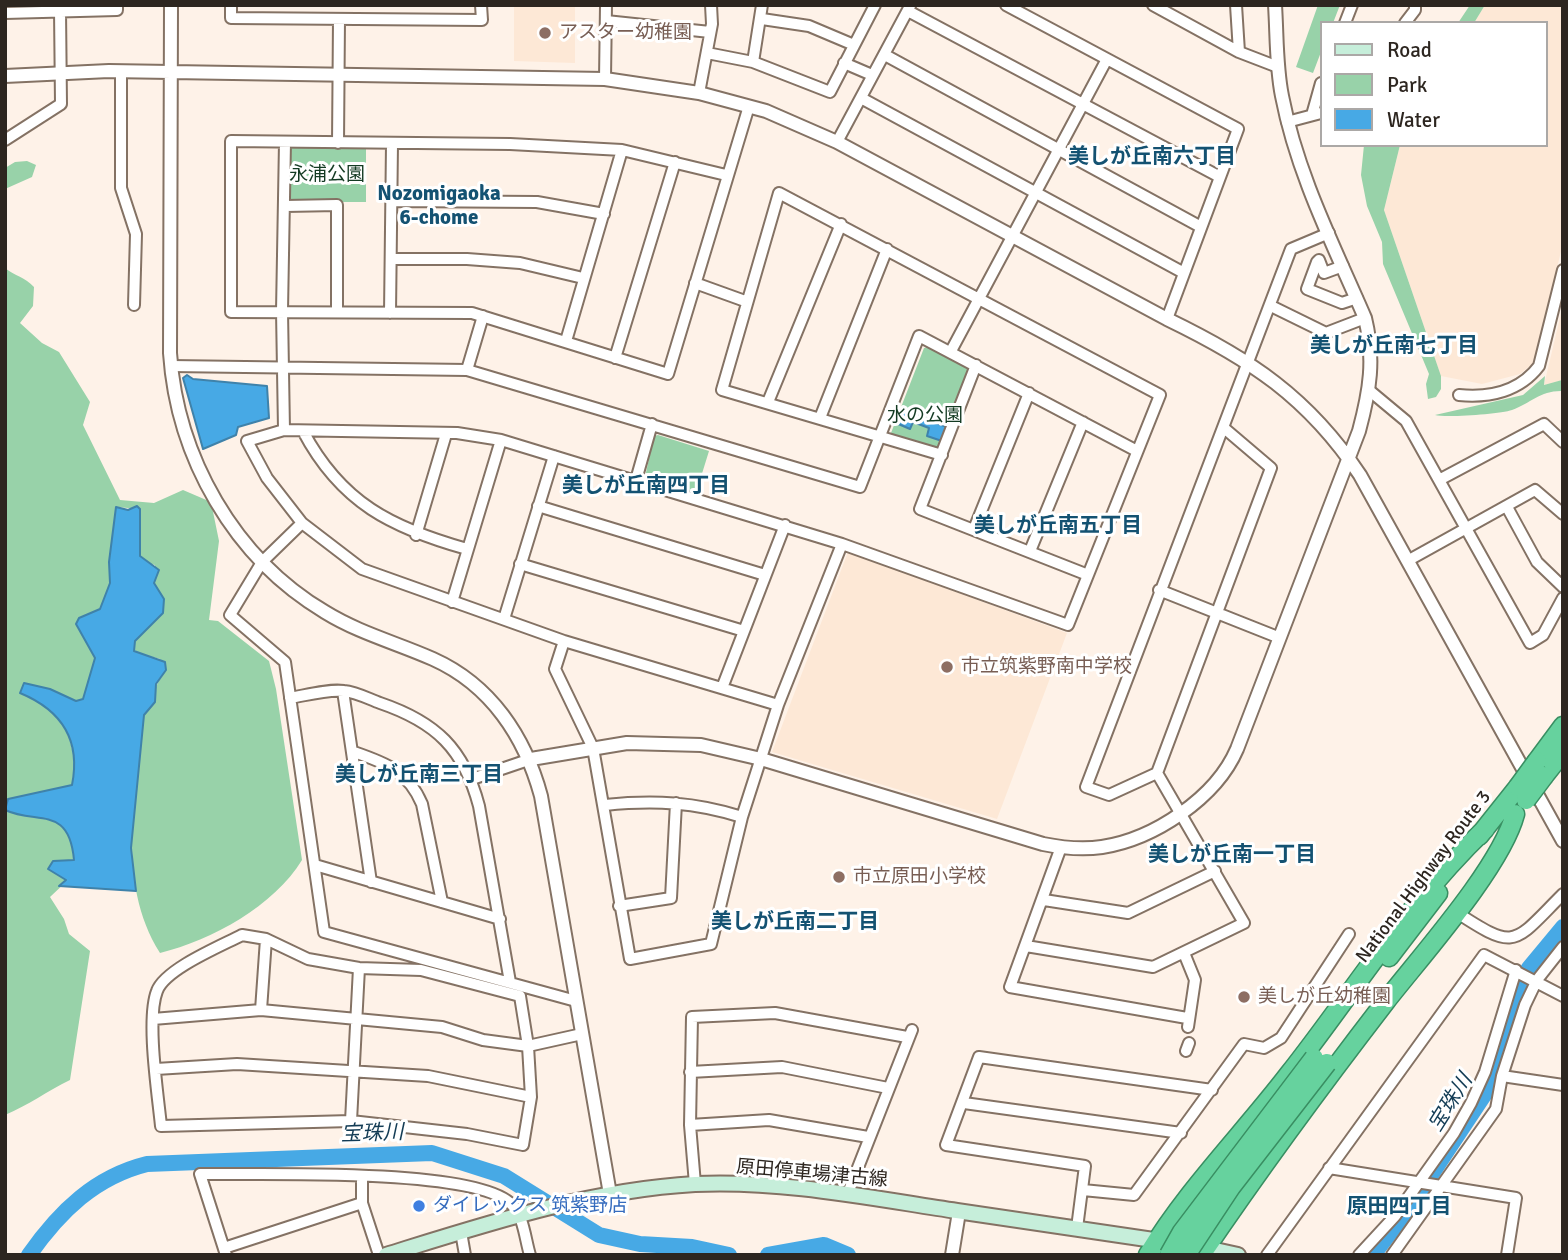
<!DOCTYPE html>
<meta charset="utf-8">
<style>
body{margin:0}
#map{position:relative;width:1568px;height:1260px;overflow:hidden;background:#fef2e8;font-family:Signika,sans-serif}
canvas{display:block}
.frame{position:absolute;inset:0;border:7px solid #2d2620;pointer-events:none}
.legend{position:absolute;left:1320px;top:21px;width:228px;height:126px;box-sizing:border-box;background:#fff;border:2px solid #aba8a6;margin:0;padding:9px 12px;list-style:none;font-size:21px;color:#2d2620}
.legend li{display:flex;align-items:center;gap:14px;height:35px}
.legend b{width:35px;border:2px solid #aba8a6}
</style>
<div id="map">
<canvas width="1568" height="1260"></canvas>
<div class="frame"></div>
<ul class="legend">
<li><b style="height:9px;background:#c6eeda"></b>Road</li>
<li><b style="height:19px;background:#98d2a9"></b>Park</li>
<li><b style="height:19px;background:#47a9e5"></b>Water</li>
</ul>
</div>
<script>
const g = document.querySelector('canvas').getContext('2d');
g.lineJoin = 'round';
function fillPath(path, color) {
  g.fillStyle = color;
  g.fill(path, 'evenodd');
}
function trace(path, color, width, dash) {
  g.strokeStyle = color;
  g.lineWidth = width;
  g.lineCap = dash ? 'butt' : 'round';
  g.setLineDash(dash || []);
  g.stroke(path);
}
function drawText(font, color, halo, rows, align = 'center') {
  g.font = font + ' Signika,"Noto Sans JP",sans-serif';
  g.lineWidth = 6;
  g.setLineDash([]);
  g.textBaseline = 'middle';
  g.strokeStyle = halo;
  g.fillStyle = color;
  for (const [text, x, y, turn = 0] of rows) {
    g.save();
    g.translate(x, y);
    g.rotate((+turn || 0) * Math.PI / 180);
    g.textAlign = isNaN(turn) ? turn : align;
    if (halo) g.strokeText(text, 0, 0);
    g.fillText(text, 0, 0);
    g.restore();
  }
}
fillPath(new Path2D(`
 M514,5H575V63L514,61Z
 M1485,5H1563V243L1534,363L1520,374L1482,384L1441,376L1384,210L1400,145H1545V23H1474Z
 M1563,305V380L1544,385Z
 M848,552L1067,633L997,819L772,752Z`), '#fde8d6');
fillPath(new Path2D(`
 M1318,5H1340L1333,23H1321V52L1313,73L1296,67Z
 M1470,5H1485L1474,23H1458Z
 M1364,145H1400L1384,210L1441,376V389L1436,397L1428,399L1426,384L1429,374L1383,264L1382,242L1367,206L1361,175Z
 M294,147H366V202H291L289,200V149Z
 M27,161L36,165L32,177L5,189V168L15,162Z
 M5,268C15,276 25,277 34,287L33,306L20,323L42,343L59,352L90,402L83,425L120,500L154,503L183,490L211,502L219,541L209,620L218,621L269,661L276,689L302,860C274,906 212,940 160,953C115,880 136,794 144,714C155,701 152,688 163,675L160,659L134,652L135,641L163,613L154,583L155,565L145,563L140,556V509L116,507L109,562L110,583L100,609L79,618L76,624L95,658L83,699L76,701L50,689L20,693L43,703L67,729L76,765L72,785L8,799L5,802Z
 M927,347L967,368L969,372L941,448L937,450L892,436L891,433L924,348Z
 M1545,376L1544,385L1562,380L1563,391C1541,390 1531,403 1512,410C1500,414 1446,418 1435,415L1523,395Z
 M658,435L709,451L696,493L645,477L654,436Z
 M5,810C39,826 68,804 75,860L48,869L67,881L50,897L64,919L69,934L90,951L70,1080C47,1091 29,1105 5,1115Z`), '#98d2a9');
const water = new Path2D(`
 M187,375L193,379L267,386L269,418L238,427L236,435L203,449L183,378Z
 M900,410L947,427L942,441L927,436L929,428L913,422L910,429L896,423Z
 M137,506L140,509V556L159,570L154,583L164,599L163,613L135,641L134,651L165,662L166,670L156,684L155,702L144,715L131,848L136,891L59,886L66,880L48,869L53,861L74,860C69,805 38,825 5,810L8,799L72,785C81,740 61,710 20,693L24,683L50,689L76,701L83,699L95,658L76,624L79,618L100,609L110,583L109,562L116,507L128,510Z`);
fillPath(water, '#47a9e5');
trace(water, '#3f82aa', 2);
trace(new Path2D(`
 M29,1255C60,1211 95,1177 147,1164L432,1153L504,1176L599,1235L640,1244L692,1247L729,1255
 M768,1255L824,1245L848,1255
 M1373,1255L1409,1208L1486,1092L1517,988L1529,968L1563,927`), '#47a9e5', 16);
const minor = new Path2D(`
 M231,5V18L482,20L481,5
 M1006,5L1238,129L1167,319
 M1153,5L1239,52L1278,67
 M1236,5L1239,52
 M908,11L1220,177
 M5,13L117,10V5
 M762,19L809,26L854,45
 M606,21L710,32
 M1345,23L1352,5
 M1405,23L1415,10V5
 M707,53L753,62L830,92L875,5
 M885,55L1201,227
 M753,62L762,5
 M844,63L872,75
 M121,71V188L136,234L134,305
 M605,79L606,5
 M699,93L712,24L711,5
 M861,98L1184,273
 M1312,115L1321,83
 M1287,122L1321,113
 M5,140L61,104L60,10
 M837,142L910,6
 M338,143L339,19
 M726,175L622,150L510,144L231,141V312L472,313L668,374L749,106
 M392,201L537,202L604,214
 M286,206L337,205V312
 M392,259H467L520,263L583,278
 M1343,266L1324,273L1319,260L1317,262L1307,289L1342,303L1357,298
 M695,283L745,301
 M1271,306L1326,333L1365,318
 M390,313L392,144
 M566,341L622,150
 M951,351L1107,59
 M615,358L675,162
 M976,365L920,509L1088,575
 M171,366L467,370L860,487L919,336L1137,451
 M467,370L483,316
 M1370,391L1406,421L1530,643L1543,635L1563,598
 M1459,395C1490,398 1520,391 1539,366L1563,270
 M768,402L841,224
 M820,418L887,249
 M1224,428L1271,468L1157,773L1109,795L1086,787L1291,249L1329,233
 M284,430L282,311L285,142
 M303,431C341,503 392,528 467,549
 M636,480L652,424
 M1439,480L1544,424L1563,442
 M538,506L765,575
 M1507,507L1537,562L1563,587
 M302,523L262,562L230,615L285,662L324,932L576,1001
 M974,529L1029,393
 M416,535L446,434
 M1030,551L1083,422
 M1409,560L1535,490L1563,514
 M520,564L744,631
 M1159,590L1280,638
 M452,602L501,440
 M504,619L554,456
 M564,641L555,669L593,748L630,959L711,944L742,817L778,705L842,544
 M722,688L785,525
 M343,691L371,882
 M290,698C307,695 328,689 344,691C356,692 369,699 380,703C436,722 464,749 479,806L510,982
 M778,705L564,641L362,569L302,523L267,478L247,441L284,430L457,433L501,440L842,544L1068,625L1160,395L779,193L722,390L942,455
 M354,752C386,763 408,771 422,804L442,902
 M472,779L531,759
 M605,805C654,800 695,802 742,817
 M1061,847L1010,987L1187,1018
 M315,865L500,919
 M1044,900L1128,913L1215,871
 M619,906L671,898L676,803
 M1456,912C1517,952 1513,944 1563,894
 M242,935L266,939L308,959L359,968L421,970L520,996L528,1046L531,1097L523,1145L467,1134L351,1121L161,1126C158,1095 146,1019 157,991C165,969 221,946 242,935Z
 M266,939L261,1010L442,1027L483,1040L528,1046L582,1034
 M1026,946L1153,967L1244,923L1157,773
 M1184,953L1195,980L1188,1027
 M153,1019L261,1010
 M1186,1051L1189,1043
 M156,1069L237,1064L428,1076L531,1097
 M690,1072L782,1067L888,1088
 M1502,1076L1563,1085
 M964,1103L1181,1133
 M351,1121L359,968
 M690,1125L769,1120L868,1137
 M1329,1168L1516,1198L1507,1255
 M362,1177V1203L379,1255
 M695,1184L690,1125L692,1017L775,1013L907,1037
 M1083,1190L1134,1195L1244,1044L1264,1048L1281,1038L1349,934
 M848,1193L912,1030
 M1077,1228L1085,1166L946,1145L979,1057L1212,1090
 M461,1232L465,1255
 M224,1248L362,1203
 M226,1255L200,1174C257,1175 478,1167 512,1205C524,1217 525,1239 530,1255
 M1267,1255L1484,955L1563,996
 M1359,1255L1395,1216L1454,1133L1471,1103L1485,1072L1516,970
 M1392,1255L1496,1109L1502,1076L1525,1005L1537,980L1563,947`);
const tertiary = new Path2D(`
 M171,5L170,353C177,457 234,558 325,612C359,633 397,643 433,659C491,685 525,737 541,796L610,1194
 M5,76L109,71L605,79L699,93L766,111L837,142L1167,319C1250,359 1308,397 1360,475L1563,841
 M531,759L627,743L701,745L761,759L1043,844C1063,848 1082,850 1102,847C1154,839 1216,798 1237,749L1359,431C1370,390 1375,359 1365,318C1334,246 1297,174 1282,96C1276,67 1277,35 1275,5
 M952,1255L959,1212`);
const secondary = new Path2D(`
 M1197,1246L1238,1255
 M386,1255C486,1224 589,1190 695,1184C783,1180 870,1198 957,1211C1027,1222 1097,1231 1167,1242`);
const trunk = new Path2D(`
 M1537,761L1563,726
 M1544,776L1563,752
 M1479,836L1518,787
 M1389,957L1438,893
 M1148,1255C1187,1190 1243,1134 1289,1074C1356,989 1406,905 1485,829
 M1201,1255C1260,1168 1322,1084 1386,1001C1422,955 1501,867 1515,814`);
trace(minor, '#847264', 14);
trace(tertiary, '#847264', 16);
trace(secondary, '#847264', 18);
trace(trunk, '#398e62', 21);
trace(minor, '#fff', 10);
trace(tertiary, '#fff', 12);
trace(secondary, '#c6eeda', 14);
trace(trunk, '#66d29e', 18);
const trunkBridge = new Path2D(`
 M1518,787L1537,761
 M1526,800L1544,776
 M1169,1255L1182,1232L1314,1058
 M1186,1255L1231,1187L1327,1063`);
trace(trunkBridge, '#398e62', 21, []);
trace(trunkBridge, '#66d29e', 18);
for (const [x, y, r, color] of [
 [545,33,7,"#8d6e63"],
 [947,667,7,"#8d6e63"],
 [839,877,7,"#8d6e63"],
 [1244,997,7,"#8d6e63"],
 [419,1206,7,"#3f7fe0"]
]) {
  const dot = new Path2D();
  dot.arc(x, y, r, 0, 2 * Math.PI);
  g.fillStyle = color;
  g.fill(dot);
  trace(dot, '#fff', 2.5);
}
drawText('19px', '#785e54', '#fff', [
 ["アスター幼稚園",559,33],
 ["市立筑紫野南中学校",961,667],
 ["市立原田小学校",853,877],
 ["美しが丘幼稚園",1258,997]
], 'left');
drawText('19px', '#133a22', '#fff', [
 ["永浦公園",327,175],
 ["水の公園",925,416]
]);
drawText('19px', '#2d2620', '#fff', [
 ["National Highway Route 3",1424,877,-53],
 ["原田停車場津古線",812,1174,5]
]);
drawText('19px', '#366cbe', '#fff', [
 ["ダイレックス 筑紫野店",433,1206]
], 'left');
drawText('bold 21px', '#145272', '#fff', [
 ["美しが丘南六丁目",1152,157],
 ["Nozomigaoka",439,194],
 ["6-chome",439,218],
 ["美しが丘南七丁目",1394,346],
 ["美しが丘南四丁目",646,486],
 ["美しが丘南五丁目",1058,526],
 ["美しが丘南三丁目",419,775],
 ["美しが丘南一丁目",1232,855],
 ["美しが丘南二丁目",795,922],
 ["原田四丁目",1399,1207]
]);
drawText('italic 21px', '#133c55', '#fff', [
 ["宝珠川",1451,1103,-58],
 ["宝珠川",372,1134,-2]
]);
</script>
